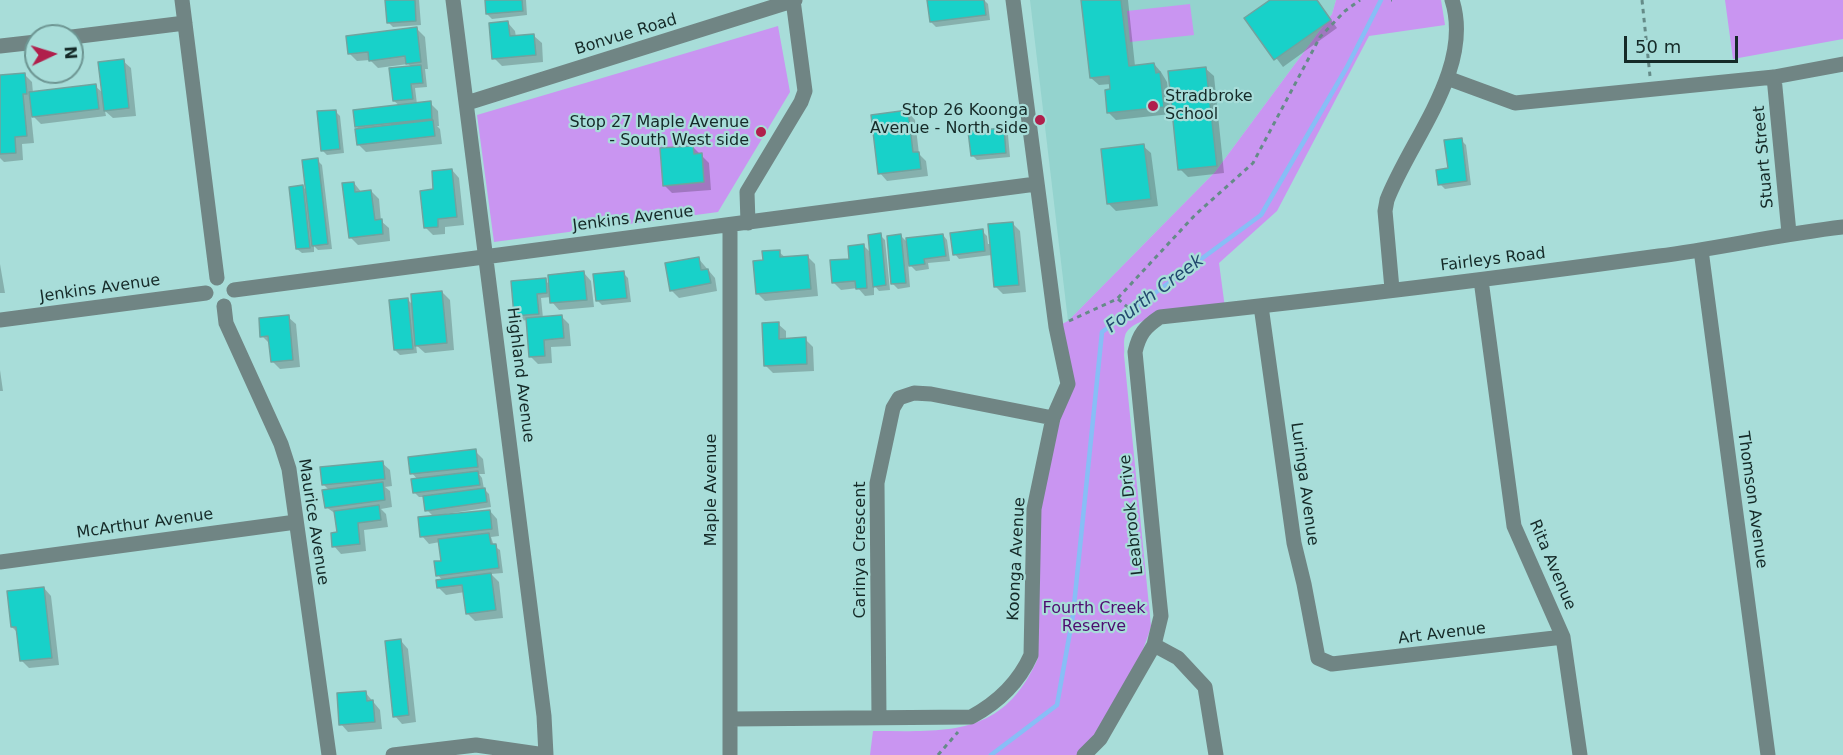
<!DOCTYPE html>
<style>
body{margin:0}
#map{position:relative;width:1843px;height:755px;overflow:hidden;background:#a8ddd9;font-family:"DejaVu Sans",sans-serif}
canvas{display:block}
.north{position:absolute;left:24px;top:24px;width:60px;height:60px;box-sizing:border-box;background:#a8ddd9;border:2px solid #6d9592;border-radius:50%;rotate:86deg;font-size:16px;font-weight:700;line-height:24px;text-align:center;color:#152a28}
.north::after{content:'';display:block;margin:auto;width:21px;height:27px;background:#b01f4c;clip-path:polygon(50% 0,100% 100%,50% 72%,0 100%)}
.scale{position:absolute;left:1624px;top:36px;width:114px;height:27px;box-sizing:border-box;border:3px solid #152a28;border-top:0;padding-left:8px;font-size:18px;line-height:21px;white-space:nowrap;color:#152a28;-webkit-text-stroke:4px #a8ddd9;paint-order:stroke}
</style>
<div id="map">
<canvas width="1843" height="755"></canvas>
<div class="north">N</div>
<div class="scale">50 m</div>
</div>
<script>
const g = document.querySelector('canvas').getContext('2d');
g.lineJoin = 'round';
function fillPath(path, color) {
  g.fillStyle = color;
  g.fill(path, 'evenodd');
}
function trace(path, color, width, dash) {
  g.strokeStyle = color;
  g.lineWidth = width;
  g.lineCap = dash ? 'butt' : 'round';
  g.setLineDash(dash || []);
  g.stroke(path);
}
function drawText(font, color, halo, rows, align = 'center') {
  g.font = font + ' "DejaVu Sans",sans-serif';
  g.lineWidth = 4.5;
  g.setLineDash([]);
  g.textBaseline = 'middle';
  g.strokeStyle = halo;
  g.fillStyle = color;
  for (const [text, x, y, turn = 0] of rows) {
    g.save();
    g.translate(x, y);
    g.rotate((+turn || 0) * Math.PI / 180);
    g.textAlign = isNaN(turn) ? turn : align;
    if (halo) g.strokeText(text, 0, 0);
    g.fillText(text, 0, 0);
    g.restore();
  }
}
fillPath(new Path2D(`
 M1030,0H1336L1332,14L1215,172L1068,321Z`), '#94d3ce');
fillPath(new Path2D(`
 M1336,0H1441L1445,25L1369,36L1277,211L1219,263L1225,308C1204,311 1132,312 1125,336C1123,342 1125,349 1124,355L1151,626C1140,666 1107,726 1078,755H870L873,731C947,731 1003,738 1038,658L1034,509L1068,382L1056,327L1068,321L1215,172L1332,14Z
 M1725,0H1843V39L1733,59Z
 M1190,4L1194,35L1130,42L1127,11Z
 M778,26L790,92L718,212L494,242L477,115Z`), '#c995f1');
fillPath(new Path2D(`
 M386,0H419L421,25L393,27L388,22Z
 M486,0H526L527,15L492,19L487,14Z
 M928,0H984L988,4L990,20L936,27L931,22Z
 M1083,0H1128L1135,66L1154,64L1161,72L1167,82L1171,114L1116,120L1109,113L1111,84L1099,85L1091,78Z
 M1272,0H1317L1337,28L1283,67L1247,19Z
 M508,23L515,31L516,37L534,36L542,43L543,62L502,66L494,58Z
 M417,29L425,37L428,69H425L427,87L415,88L417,104L430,103L438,111L439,126H437L440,129L442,144L366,152L359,145L360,130L356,126L400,106L394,101L412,67L408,64L378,68L370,60L357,61L350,54Z
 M123,61L131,68L136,116L113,118L105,111L106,116L41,124L31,114L34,143L22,144L23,160L4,162L0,158V76L24,74L32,82L33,93L95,86L103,93Z
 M1206,69L1214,76L1224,173L1188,177L1180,169Z
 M335,111L340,116L344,153L327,155L322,150Z
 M908,112L915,120L919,154L926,161L928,176L887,181L880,173Z
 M1003,130L1008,135L1010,157L977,160L972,155Z
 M1461,140L1466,145L1471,185L1445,189L1440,184L1450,169Z
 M1143,146L1151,153L1158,206L1116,211L1109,204Z
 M693,147L709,163L711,190L672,193L664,185Z
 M317,160L322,165L332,249L318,250L314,246V252L302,253L297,249L303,187L307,191Z
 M452,170L459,178L464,225L445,227V234L433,235L425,227L435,191Z
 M354,183L362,193L371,191L379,199L381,221L389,228L390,241L358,245L350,237Z
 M1012,223L1020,231L1026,292L1003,294L996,287L992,255L959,259L955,254L982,231L987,236L988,244H991Z
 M880,235L885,240L890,290L879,291L874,285V295L865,296L858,288L841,290L833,282L864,246L871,253Z
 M943,235L947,240L950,261L928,263L929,269L916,271L908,263L910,287L898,289L891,282L901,236L908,243Z
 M779,252L786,258L807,256L815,264L818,296L765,301L757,293L764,261Z
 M698,258L715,278L717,291L679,298L671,290Z
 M0,264L5,293H0Z
 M584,273L591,281L594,307L559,310L552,302L551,297L541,298L543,318L562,317L569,324L571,346L551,347L552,363L538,364L531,357L527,320L520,321L515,316L545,280L550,285Z
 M623,273L628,278L631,302L602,305L597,300Z
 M442,292L450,300L454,350L425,353L416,345L417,353L400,355L395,350L408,300L413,305Z
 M288,317L296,324L300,367L280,369L272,361L270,344L262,336Z
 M778,324L786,331V340L805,339L813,347L814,371L773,373L765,365Z
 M0,370L3,391H0Z
 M475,451L483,459L485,474H479L482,478L484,489L489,494L491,507L433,516L427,510L425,497H419L414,492L418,480L412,473Z
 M382,463L390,470L392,486L385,487L390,491L392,507L381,509L386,514L388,527L364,530L366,551L341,554L334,546L338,534L336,514L326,507L329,490L324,485Z
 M490,511L497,519L499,536L491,537L494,546L500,550L503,573L491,574L499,582L503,618L475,621L468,614L465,592L446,595L438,587L443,581L438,575L442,562L440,542L429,544L422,536Z
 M44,588L51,596L59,665L29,668L21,660L18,633L12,627Z
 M401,641L408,649L416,722L402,724L395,716Z
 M365,692L380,710L382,729L348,732L341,724Z`), '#0003');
trace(new Path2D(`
 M991,755L1057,705L1073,615L1102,332L1261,215L1347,67L1381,0`), '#87bef6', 4.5);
const building = new Path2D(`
 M385,0H415L416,21L387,23Z
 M485,0H522L523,11L486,14Z
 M927,0H984L986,15L930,22Z
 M1081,0H1121L1129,66L1154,63L1156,73L1160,72L1164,107L1107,113L1105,90L1110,89L1109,76L1090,78Z
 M1270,0H1317L1331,20L1274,60L1244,18Z
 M508,21L510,36L534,34L536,55L492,59L489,23Z
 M417,27L421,62L406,64L405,56L369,61L368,52L348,54L346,36Z
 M124,59L129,108L104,111L98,62Z
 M421,65L423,83L411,84L413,99L393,101L389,68Z
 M1206,67L1217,166L1178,170L1168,71Z
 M25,73L27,94H23L27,136L15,137L16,153L0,154V75Z
 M96,84L99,109L32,117L29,92Z
 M431,101L432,119L355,127L353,110Z
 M336,110L340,149L321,151L317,111Z
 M908,110L913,152H919L921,169L878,174L871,115Z
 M433,120L435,136L357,145L355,129Z
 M1004,128L1006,153L971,156L968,131Z
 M1462,138L1467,181L1438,185L1436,170L1448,168L1444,140Z
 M1144,144L1151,199L1107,204L1101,149Z
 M693,146L694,154L702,153L704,182L663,186L660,148Z
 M318,158L328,244L312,246L302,160Z
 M452,169L457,217L438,219V227L424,228L420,191L433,189L432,171Z
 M354,182L355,192L371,190L375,220L382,219L383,234L349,238L342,183Z
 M303,185L310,248L296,249L289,187Z
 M1013,222L1019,285L994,287L988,224Z
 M983,229L985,251L953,255L950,233Z
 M881,233L886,285L873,287L868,235Z
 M901,234L906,283L891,284L887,236Z
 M943,234L946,256L924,259L925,264L909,266L906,238Z
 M864,244L867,288L856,289L855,281L832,283L830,260L849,259L848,246Z
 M780,250V257L808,255L811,289L756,294L753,261L763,260L762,251Z
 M699,257L701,270L708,269L711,283L670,291L665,263Z
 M584,271L587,300L550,303L548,275Z
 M624,271L627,298L596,301L593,274Z
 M546,278L547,293L537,294L539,314L514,316L511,281Z
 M442,291L447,343L415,346L411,294Z
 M408,298L413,349L394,350L389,300Z
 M289,315L293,360L271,362L268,336L260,337L259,318Z
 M562,315L564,338L544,340L545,356L529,357L526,318Z
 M779,322V339L806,337L807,364L764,366L762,323Z
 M476,449L478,467L410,474L408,457Z
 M383,461L385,479L322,485L320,467Z
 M478,471L480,485L413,493L411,479Z
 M383,482L385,500L325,508L322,490Z
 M485,488L487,502L425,511L423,496Z
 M379,505L381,520L358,523L360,544L332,547L331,533L337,532L334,511Z
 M490,510L492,529L420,537L418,517Z
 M489,533L491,544H496L499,568L436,576L434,561H441L438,539Z
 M491,573L496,610L466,614L462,585L437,588L436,580Z
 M44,587L52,658L20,661L16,627H11L7,591Z
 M401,639L409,715L393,717L385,641Z
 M366,691L367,701L373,700L375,722L339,725L337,693Z`);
fillPath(building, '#18d1c9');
trace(building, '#70a39f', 1.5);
trace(new Path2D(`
 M1391,0H1392
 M1642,0L1650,76
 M1118,299L1138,316
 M1069,321L1117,299L1195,215L1253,163L1320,37L1345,11L1360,0
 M938,755L958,732`), '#658b88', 3, [4.5, 4.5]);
trace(new Path2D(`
 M182,0L217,278
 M453,0L544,716L546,755
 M72,37L185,23
 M0,46L36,42
 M1774,77L1789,233
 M1447,78L1515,103L1774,77L1843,64
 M467,103L795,0
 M748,223L747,192L801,102L805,91L793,0
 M1701,250L1768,755
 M1481,280L1514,526L1563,637L1580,755
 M1392,289L1385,211L1387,200C1410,140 1474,68 1452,0
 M234,290L1036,184
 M224,306L226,323L281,444L289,469L329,755
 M1261,306L1294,543L1304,584L1318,658L1332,664L1563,637
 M0,320L206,293
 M0,562L296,522
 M1154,645L1178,658L1205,687L1216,755
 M879,718L877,483L893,408L899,398L914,393L931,394L1053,418
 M730,719L971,717C997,703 1019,682 1031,655L1034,509L1053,418L1068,384L1056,327L1013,0
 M393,755L476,745L545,755
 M730,755V225
 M1084,755L1100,739L1154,645L1161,616L1159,597L1135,352C1139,334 1145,327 1160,317C1327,299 1493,279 1659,256C1721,248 1781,234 1843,227`), '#708584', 15);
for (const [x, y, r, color] of [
 [1153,106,6,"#b01f4c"],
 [1040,120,6,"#b01f4c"],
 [761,132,6,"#b01f4c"]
]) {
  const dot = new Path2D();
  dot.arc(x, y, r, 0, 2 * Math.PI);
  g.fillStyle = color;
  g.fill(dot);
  trace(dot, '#a8ddd9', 2);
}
drawText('16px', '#152a28', '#a8ddd9', [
 ["Bonvue Road",626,35,-17],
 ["Stuart Street",1764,157,-95],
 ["Jenkins Avenue",633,219,-7],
 ["Fairleys Road",1493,260,-7],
 ["Jenkins Avenue",100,289,-8],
 ["Highland Avenue",520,375,83],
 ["Luringa Avenue",1304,484,82],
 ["Maple Avenue",712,490,-90],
 ["Thomson Avenue",1752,500,82],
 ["Leabrook Drive",1132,515,-96],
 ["Maurice Avenue",313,522,81],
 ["McArthur Avenue",145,524,-8],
 ["Carinya Crescent",861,550,-90],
 ["Koonga Avenue",1017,559,-87],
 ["Rita Avenue",1552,565,67],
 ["Art Avenue",1442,634,-7]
]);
drawText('16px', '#152a28', '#a8ddd9', [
 ["Stradbroke",1165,97,"left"],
 ["School",1165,115,"left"],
 ["Stop 26 Koonga",1028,111],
 ["Avenue - North side",1028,129],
 ["Stop 27 Maple Avenue",749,123],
 ["- South West side",749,141]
], 'right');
drawText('16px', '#4e0c70', '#a8ddd9', [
 ["Fourth Creek",1094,609],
 ["Reserve",1094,627]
]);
drawText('italic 18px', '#22496f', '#a8ddd9', [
 ["Fourth Creek",1155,294,-37]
]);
</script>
